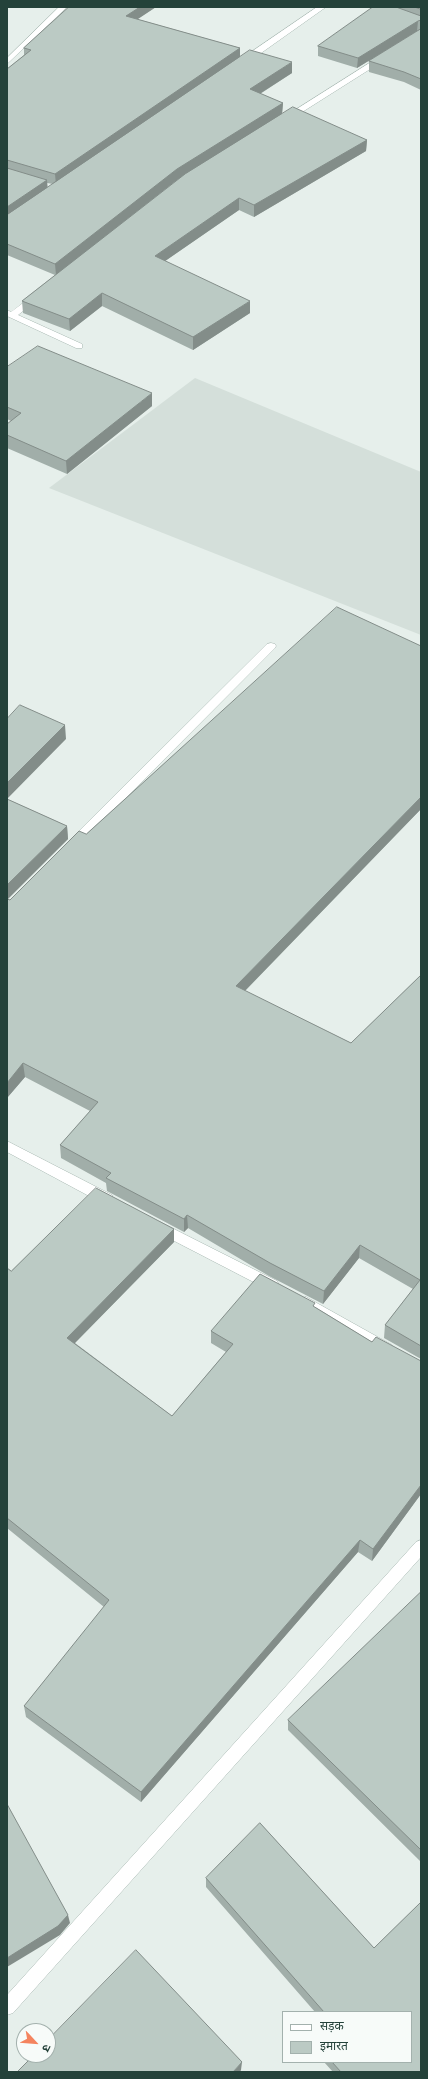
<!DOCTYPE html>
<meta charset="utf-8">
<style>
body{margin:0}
#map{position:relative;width:428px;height:2079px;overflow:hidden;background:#e6efeb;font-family:"DejaVu Sans","Noto Sans Devanagari",sans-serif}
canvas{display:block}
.frame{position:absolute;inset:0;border:8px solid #24423a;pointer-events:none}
.legend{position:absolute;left:282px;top:2011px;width:130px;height:52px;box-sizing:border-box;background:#f7fbf9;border:1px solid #a3b1ad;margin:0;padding:5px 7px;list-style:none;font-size:12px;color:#24423a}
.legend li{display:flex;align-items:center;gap:8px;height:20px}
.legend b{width:20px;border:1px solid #a3b1ad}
.north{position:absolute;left:16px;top:2023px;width:40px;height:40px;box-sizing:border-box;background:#f7fbf9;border:1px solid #a3b1ad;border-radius:50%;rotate:116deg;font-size:11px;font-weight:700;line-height:16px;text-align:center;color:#24423a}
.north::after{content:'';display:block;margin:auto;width:14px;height:18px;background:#f4845f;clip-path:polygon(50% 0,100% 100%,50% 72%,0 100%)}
</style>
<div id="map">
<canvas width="428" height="2079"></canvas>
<div class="frame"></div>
<ul class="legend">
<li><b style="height:5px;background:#fff"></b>सड़क</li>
<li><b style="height:11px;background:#bbcac4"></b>इमारत</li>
</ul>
<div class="north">उ</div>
</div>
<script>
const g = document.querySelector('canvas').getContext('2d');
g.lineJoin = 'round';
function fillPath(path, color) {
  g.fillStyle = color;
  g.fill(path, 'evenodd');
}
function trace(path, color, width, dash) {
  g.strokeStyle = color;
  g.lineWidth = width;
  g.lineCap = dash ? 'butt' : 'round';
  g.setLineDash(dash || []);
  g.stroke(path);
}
fillPath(new Path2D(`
 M195,378L421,472V635L49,488Z`), '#d4dfda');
const minor = new Path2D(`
 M59,7H67L7,64V58Z
 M317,7H326L247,63H241V59Z
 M379,57L386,59L288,121L281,119Z
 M35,294L38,295V299L18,315L82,344V348H76L7,316V310L11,312Z
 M271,643L275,644L276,646L275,648L77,847H69L67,844L69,841L267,644Z
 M7,1141L112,1195L113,1199L112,1203L107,1204L102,1203L7,1152Z
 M160,1222L277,1281L279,1285L277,1289L272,1291L267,1289L155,1231L154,1227L155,1223Z
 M306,1297L392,1345L394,1349L392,1353L387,1355L382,1353L301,1307L299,1303L301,1299Z
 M421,1540V1557L13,2013L7,2015V1995L416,1542Z`);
trace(minor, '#a8b8b2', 1);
fillPath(minor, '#fff');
fillPath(new Path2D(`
 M69,7H156L137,19L240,48V57L292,73L260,94L283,103L282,114L367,140L366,151L254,217L239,210L165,261L250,313L193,350L102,306L70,331L23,313L22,301L55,275L7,255V69L24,55V48ZM180,178L109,233L177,180ZM47,183L53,184L47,188Z
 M373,7H421V90L404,82L369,72V61L418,31H417L357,68L318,56V46Z
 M7,367L152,406L67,474L7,448V424L11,421L7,419Z
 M7,799L67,826L68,839L7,899L10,900L86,834L421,809L245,991L351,1043L421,975V1359L384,1338L385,1325L413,1289L359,1258L323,1304L269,1276L188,1228L184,1232L107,1191L106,1183L61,1158L60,1145L90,1111L25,1077L7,1098Z
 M174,1242L75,1343L172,1416L226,1352L211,1343V1331L315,1307L372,1342L421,1361V1494L372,1561L358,1552L141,1802L26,1717L24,1706L104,1607L7,1528V1268L11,1271Z
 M421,1592V1862L288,1730V1720Z
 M260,1823L374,1948L421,1902V2072H333L324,2062H411V2012H315L206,1887V1878Z`), '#a1aea9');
fillPath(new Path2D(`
 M140,7H156L126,27V16Z
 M418,21L417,31L357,68L358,58Z
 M240,48V59L56,185L55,174Z
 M292,62V73L250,100V89Z
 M283,103L282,114L177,180L56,275L55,264L177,169Z
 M367,140L366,151L254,217V205Z
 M47,180L48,192L7,219V207Z
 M239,198V210L155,268V256Z
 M102,293V306L70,331L69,319Z
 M250,301V313L193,350V337Z
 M152,393V406L67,474L66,461Z
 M65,725L66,739L7,799V783Z
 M421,797V809L236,1000V986Z
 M67,826L68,839L7,900V885Z
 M23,1063L25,1077L7,1098V1083Z
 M187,1215L188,1228L184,1232V1219Z
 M174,1229V1242L68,1350L67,1338Z
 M360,1245L359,1258L323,1304L324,1291Z
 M421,1485V1494L372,1561L373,1549Z
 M360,1540L358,1552L141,1802V1792Z
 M68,1915L70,1923L60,1935L7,1967V1958Z
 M242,2062L241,2070L240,2072H233Z`), '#838d89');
const building = new Path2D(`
 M69,7H140L126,16L240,48L55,174L7,160V69L31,50L24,48Z
 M373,7H396L421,16V20L418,21L358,58L318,46Z
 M415,7H421V9Z
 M421,29V79L404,72L369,61Z
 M250,50L292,62L250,89L283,103L177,169L55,264L7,244V215Z
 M293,107L367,140L254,205L239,198L155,256L250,301L193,337L102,293L69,319L22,301L185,174Z
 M7,168L47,180L7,207Z
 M38,346L152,393L66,461L7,435V424L21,413L7,407V367Z
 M337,607L421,646V797L236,986L351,1043L421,975V1346L385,1325L420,1280L360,1245L324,1291L270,1263L187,1215L184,1219L106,1178L111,1173L60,1145L98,1102L23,1063L7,1083V899L10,900L79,831L86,834Z
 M20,705L65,725L7,783V719Z
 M7,799L67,826L7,885Z
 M96,1188L174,1229L67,1338L172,1416L233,1344L211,1331L260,1274L315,1303L313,1306L372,1342L376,1337L421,1361V1485L373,1549L360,1540L141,1792L24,1706L109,1600L7,1518V1268L11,1271Z
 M421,1592V1850L288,1720Z
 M7,1804L68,1915L58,1926L7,1958Z
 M260,1823L374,1948L421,1902V2072H341L332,2062H411V2012H324L206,1878Z
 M136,1950L242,2062L233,2072H17L34,2055H48V2040Z`);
fillPath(building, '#bbcac4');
trace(building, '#838d89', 1);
</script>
